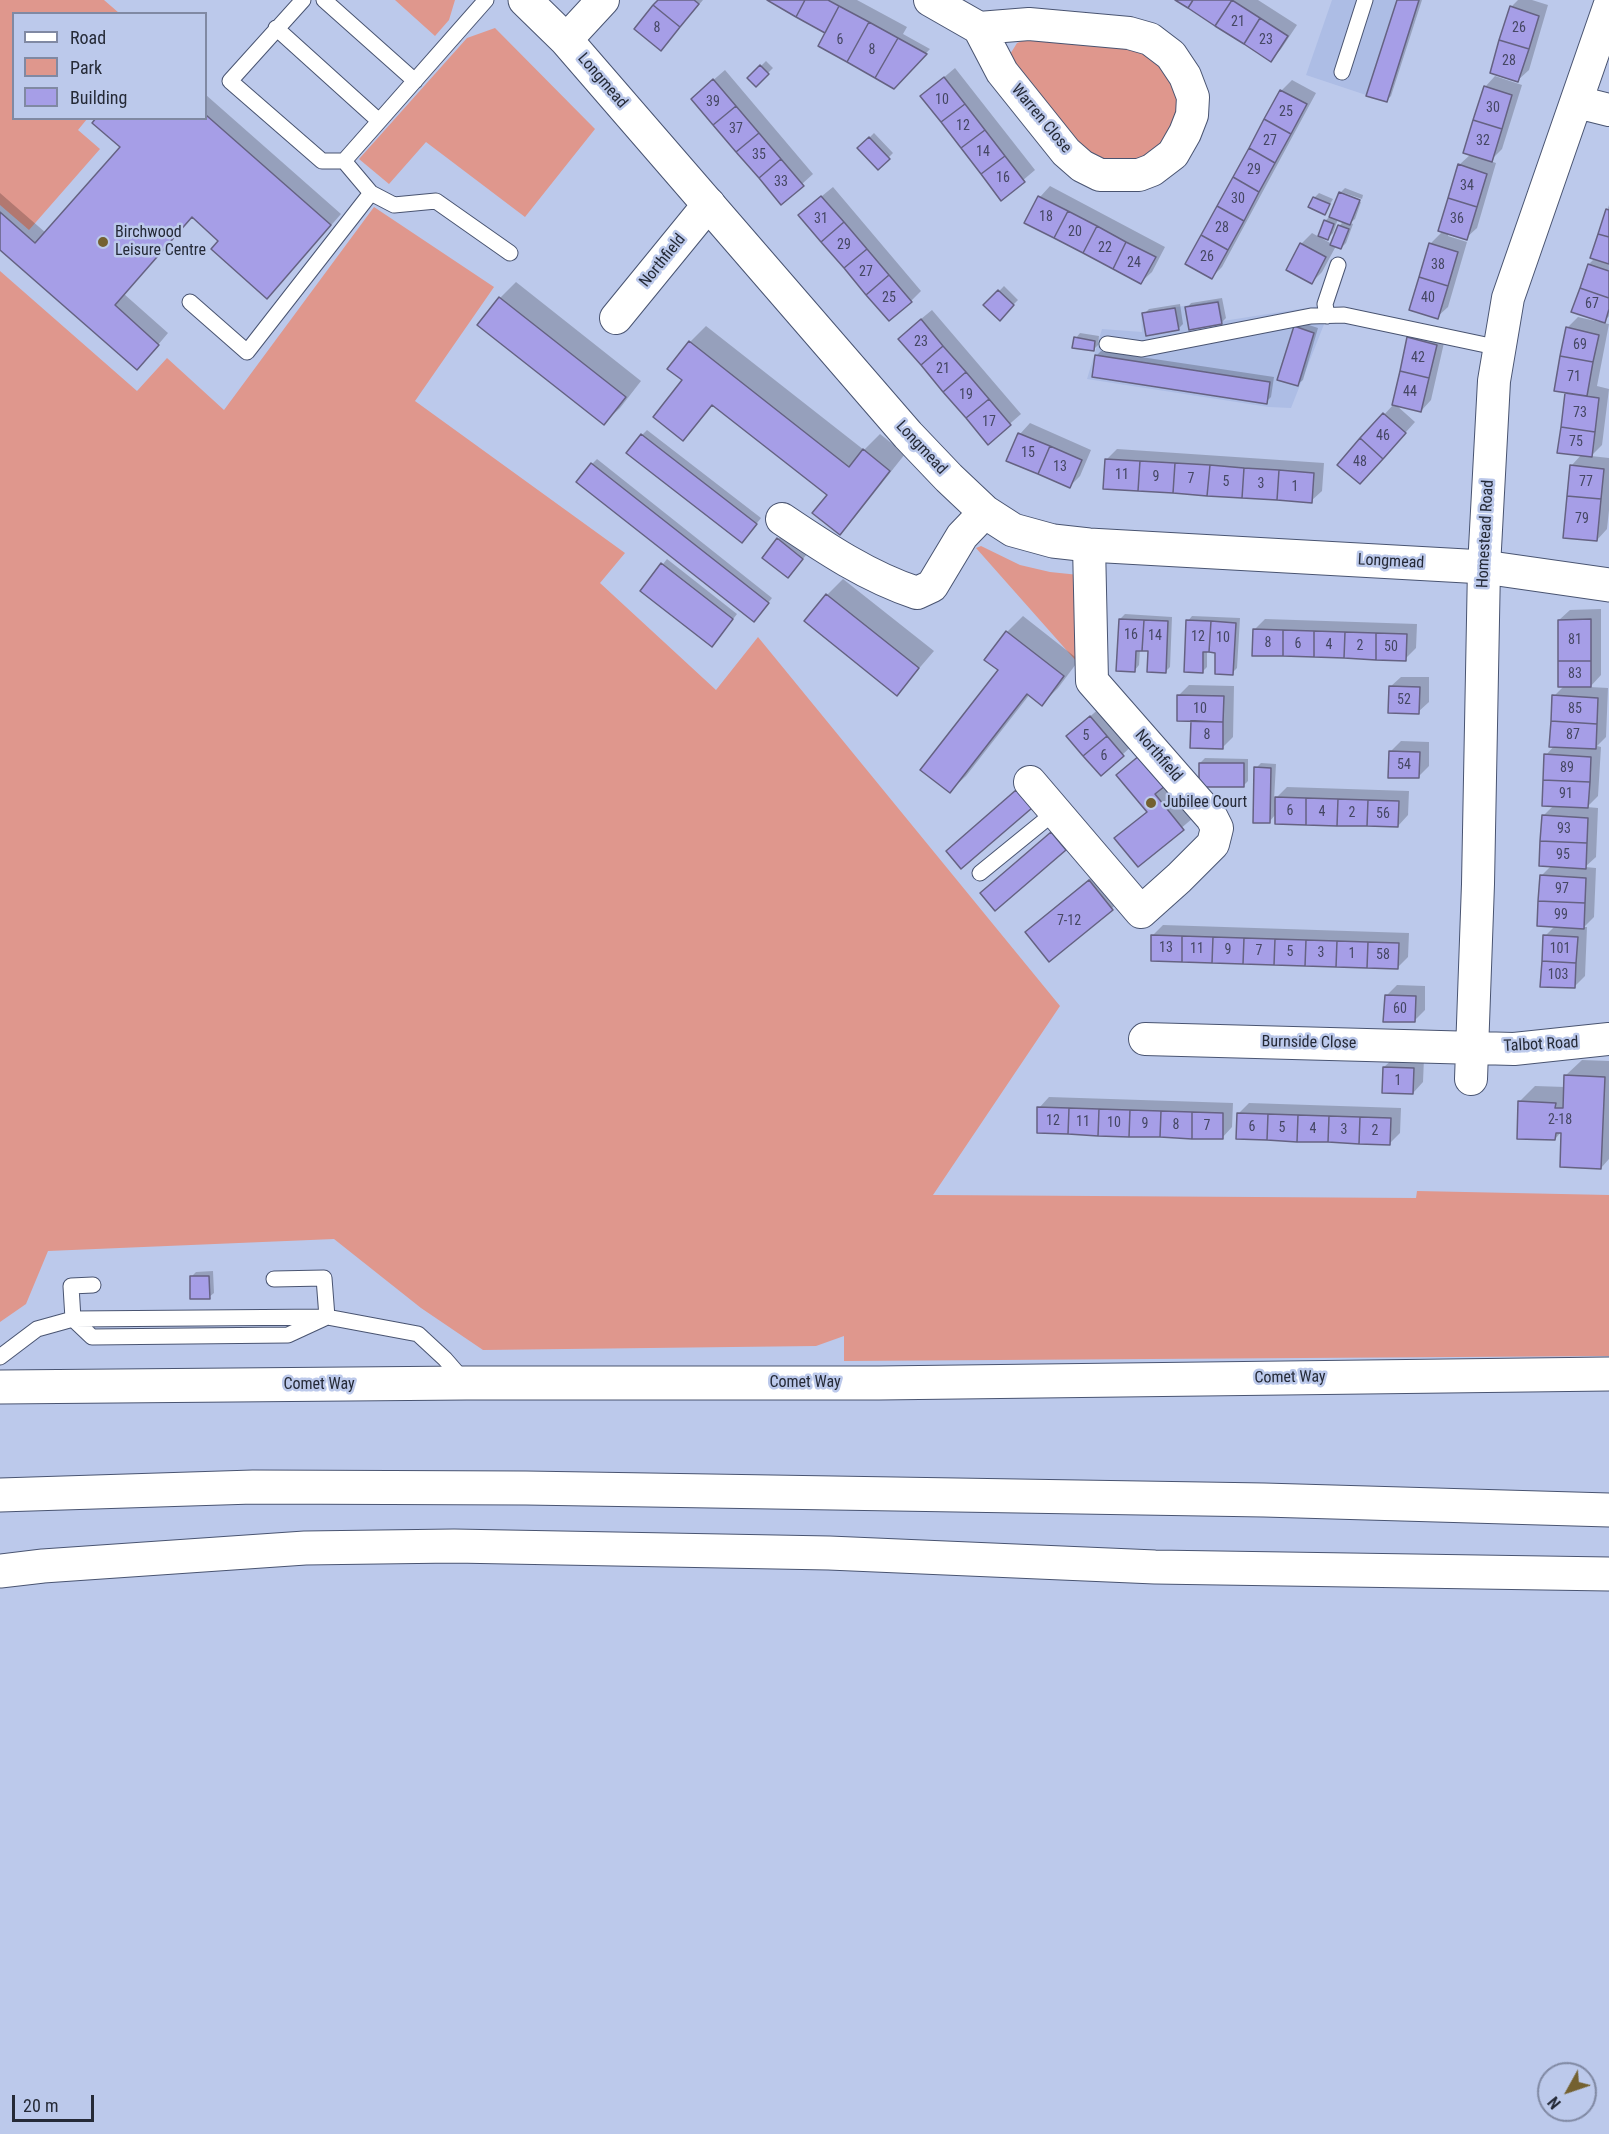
<!DOCTYPE html>
<style>
body{margin:0}
#map{position:relative;width:1609px;height:2134px;overflow:hidden;background:#bcc9eb;font-family:"Roboto Condensed",sans-serif}
canvas{display:block}
.legend{position:absolute;left:12px;top:12px;width:195px;height:108px;box-sizing:border-box;background:#bcc9eb;border:2px solid #8089a3;margin:0;padding:8px 10px;list-style:none;font-size:18px;color:#252a37}
.legend li{display:flex;align-items:center;gap:12px;height:30px}
.legend b{width:30px;border:2px solid #8089a3}
.north{position:absolute;left:1537px;top:2062px;width:60px;height:60px;box-sizing:border-box;background:#bcc9eb;border:2px solid #8089a3;border-radius:50%;rotate:230deg;font-size:16px;font-weight:700;line-height:24px;text-align:center;color:#252a37}
.north::after{content:'';display:block;margin:auto;width:21px;height:27px;background:#746130;clip-path:polygon(50% 0,100% 100%,50% 72%,0 100%)}
.scale{position:absolute;left:12px;top:2095px;width:82px;height:27px;box-sizing:border-box;border:3px solid #252a37;border-top:0;padding-left:8px;font-size:18px;line-height:21px;white-space:nowrap;color:#252a37;-webkit-text-stroke:4px #bcc9eb;paint-order:stroke}
</style>
<div id="map">
<canvas width="1609" height="2134"></canvas>
<ul class="legend">
<li><b style="height:8px;background:#fff"></b>Road</li>
<li><b style="height:16px;background:#df978d"></b>Park</li>
<li><b style="height:16px;background:#a69ee7"></b>Building</li>
</ul>
<div class="north">N</div>
<div class="scale">20 m</div>
</div>
<script>
const g = document.querySelector('canvas').getContext('2d');
g.lineJoin = 'round';
function fillPath(path, color) {
  g.fillStyle = color;
  g.fill(path, 'evenodd');
}
function trace(path, color, width, dash) {
  g.strokeStyle = color;
  g.lineWidth = width;
  g.lineCap = dash ? 'butt' : 'round';
  g.setLineDash(dash || []);
  g.stroke(path);
}
function drawText(font, color, halo, rows, align = 'center') {
  g.font = font + ' "Roboto Condensed",sans-serif';
  g.lineWidth = 5;
  g.setLineDash([]);
  g.textBaseline = 'middle';
  g.strokeStyle = halo;
  g.fillStyle = color;
  for (const [text, x, y, turn = 0] of rows) {
    g.save();
    g.translate(x, y);
    g.rotate((+turn || 0) * Math.PI / 180);
    g.textAlign = isNaN(turn) ? turn : align;
    if (halo) g.strokeText(text, 0, 0);
    g.fillText(text, 0, 0);
    g.restore();
  }
}
fillPath(new Path2D(`
 M1332,0H1420L1387,102L1306,75Z
 M1219,300L1223,321L1332,304L1291,408L1269,407L1087,379L1102,329L1142,332L1141,313Z`), '#adbde5');
fillPath(new Path2D(`
 M0,0H104L119,13L14,14V118L87,119L78,130L100,149L29,230L0,205Z
 M395,0H455L449,20L435,36Z
 M495,28L595,129L525,217L426,142L389,184L359,159L467,38Z
 M1029,38L1137,44L1161,58L1181,103L1165,147L1146,160H1095L1075,147L1009,56L1017,43Z
 M374,207L494,287L415,401L625,553L600,583L716,690L758,637L1060,1006L933,1195L1416,1198L1417,1191L1609,1195V1356L844,1361V1336L816,1346L483,1350L421,1308L334,1239L48,1251L26,1304L0,1322V271L137,391L167,358L224,410Z
 M981,546L1020,565L1050,572L1079,575L1077,662L976,548Z`), '#df978d');
fillPath(new Path2D(`
 M660,0H703L661,49Z
 M769,0H857L907,27L903,34L930,49L894,87L827,32Z
 M1178,0H1258L1297,25L1281,49L1271,60Z
 M1398,0H1422L1391,96L1386,101Z
 M1518,0H1532L1548,5L1529,70L1518,80L1511,7Z
 M766,61L773,68L756,85L749,78Z
 M955,68L1035,170L1002,198L922,96Z
 M725,70L813,174L781,203L703,89Z
 M1495,76L1522,85L1502,149L1490,161L1496,163L1477,228L1466,238L1449,233L1448,236L1467,242L1448,307L1437,317L1430,244L1443,231L1459,165L1471,154L1485,87Z
 M1292,80L1316,93L1222,267L1212,277L1187,264L1281,91Z
 M206,95L341,214L278,286L193,216L124,294L168,333L147,358L0,248V193L46,233L122,147L206,118Z
 M874,133L893,153L878,168L859,148Z
 M1050,186L1165,247L1152,272L1141,282L1026,222L1040,197Z
 M833,187L921,291L911,301L811,205Z
 M1345,188L1363,195L1362,199L1341,192Z
 M1319,193L1333,199L1325,213L1314,198Z
 M1340,195L1361,202L1355,219L1350,223L1353,224L1346,243L1341,248L1336,246L1322,272L1312,282L1288,269L1301,244L1312,233L1332,244L1339,226L1344,221L1338,219L1333,233L1328,238L1325,221L1330,216Z
 M1609,205V316L1603,323L1609,324L1597,386L1609,389L1602,445L1591,456L1609,458V510L1607,529L1597,540L1572,465L1582,454L1559,451L1567,392V328L1578,317L1600,322L1589,264L1595,258L1592,257Z
 M516,282L641,381L620,408L604,423L500,298Z
 M1004,286L1018,300L1000,318L986,305Z
 M1222,298L1226,318L1221,323L1187,308L1191,303Z
 M1180,304L1183,324L1178,329L1144,314L1149,309Z
 M932,310L1021,414L988,443L910,328Z
 M1300,322L1318,328L1303,380L1298,384L1295,327Z
 M706,326L864,450L880,434L905,454L855,517L840,533L829,494L714,404L683,439L690,342Z
 M1419,328L1446,334L1431,400L1421,411L1396,405L1415,422L1370,472L1339,464L1393,405L1409,338Z
 M1080,333L1099,336L1098,345L1093,350L1076,338Z
 M1101,351L1274,377L1271,397L1266,402L1096,356Z
 M1030,423L1091,450L1080,476L1070,486L1008,460L1020,434Z
 M647,430L761,518L747,536L642,435Z
 M1117,449L1324,463L1322,491L1311,501L1107,459Z
 M597,459L772,598L758,616L592,464Z
 M783,535L807,554L793,571L778,539Z
 M667,559L737,614L717,640L642,591Z
 M843,579L934,651L897,694L827,595Z
 M1601,609V675L1590,687L1608,688L1606,737L1597,746L1601,747L1598,796L1587,807L1598,808L1596,857L1585,867L1596,868L1594,917L1584,927H1587L1585,976L1574,987L1545,936L1555,926L1541,876L1551,866L1543,816L1554,805L1546,755L1555,745L1554,696L1564,686L1559,620L1570,610Z
 M1125,614L1172,617L1170,667L1165,672L1150,650L1140,649L1139,665L1135,670L1120,619Z
 M1023,616L1079,660L1058,688L1042,704L1030,694L966,776L950,791L1000,670L986,659L1007,632Z
 M1192,616L1240,618L1237,668L1232,673L1217,651H1207V667L1202,672L1188,621Z
 M1265,619L1417,624L1416,648L1405,659L1254,630Z
 M1401,677H1429V702L1418,712L1390,687Z
 M1189,685L1234,686L1233,737L1222,748L1193,720L1179,695Z
 M1101,707L1134,744L1101,774L1079,726Z
 M1401,741L1429,742V766L1418,777L1390,752Z
 M1151,746L1193,818L1138,865L1116,838L1148,811L1118,775Z
 M1205,758L1248,759V781L1243,786L1200,763Z
 M1261,763L1276,764L1274,800L1287,787L1409,791L1408,815L1398,826L1276,814L1269,822L1256,768Z
 M1056,829L1070,845L1065,849L987,889Z
 M1106,865L1128,893L1112,908L1050,960L1027,933L1043,917Z
 M1163,925L1409,933L1408,957L1397,968L1153,935Z
 M1397,985L1425,986V1010L1414,1021L1386,996Z
 M1395,1057L1424,1058L1423,1082L1413,1093L1384,1067Z
 M1582,1060L1609,1061V1159L1601,1168L1562,1131L1555,1139L1519,1102L1535,1086L1565,1087V1076Z
 M1049,1097L1233,1103L1232,1127L1222,1138L1039,1108Z
 M1249,1103L1401,1108L1400,1133L1390,1143L1238,1114Z
 M213,1271L214,1293L209,1297L191,1277L196,1272Z`), '#0003');
const building = new Path2D(`
 M658,0H694L699,4L680,27L653,5Z
 M767,0H805L796,17Z
 M805,0H828L839,6L825,33L796,17Z
 M1175,0H1193L1188,8Z
 M1193,0H1232L1215,26L1188,8Z
 M1232,0L1260,18L1244,44L1215,26Z
 M1397,0H1419L1387,102L1366,96Z
 M653,5L680,27L661,51L634,29Z
 M839,6L869,22L847,62L818,46Z
 M1510,6L1539,16L1529,49L1499,40Z
 M1260,18L1288,36L1271,62L1244,44Z
 M869,22L898,38L875,78L847,62Z
 M898,38L927,54L894,89L875,78Z
 M1499,40L1529,49L1518,82L1490,73Z
 M760,65L769,74L756,87L747,78Z
 M944,77L965,104L941,122L920,96Z
 M713,79L736,106L713,125L691,99Z
 M1484,86L1512,95L1502,129L1473,120Z
 M1280,90L1307,104L1291,134L1264,119Z
 M965,104L985,130L961,148L941,122Z
 M736,106L759,133L736,152L713,125Z
 M206,115L331,225L267,299L211,249L218,241L192,217L115,305L159,345L137,370L0,250V212L35,243L120,147L92,123L96,118H206Z
 M1264,119L1291,134L1275,163L1249,148Z
 M1473,120L1502,129L1492,162L1463,153Z
 M985,130L1005,156L981,174L961,148Z
 M759,133L781,159L759,178L736,152Z
 M869,137L890,159L878,170L857,148Z
 M1249,148L1275,163L1259,192L1233,177Z
 M1005,156L1025,182L1001,201L981,174Z
 M781,159L804,186L781,205L759,178Z
 M1458,164L1487,174L1477,207L1448,198Z
 M1233,177L1259,192L1244,221L1217,206Z
 M1339,192L1360,200L1350,225L1329,217Z
 M821,196L844,222L821,242L798,215Z
 M1038,196L1068,211L1054,238L1024,223Z
 M1313,197L1330,204L1325,215L1308,207Z
 M1448,198L1477,207L1467,240L1438,231Z
 M1217,206L1244,221L1228,250L1201,235Z
 M1606,209L1609,210V237L1598,234Z
 M1068,211L1097,226L1083,253L1054,238Z
 M1324,220L1334,224L1328,240L1318,236Z
 M844,222L867,249L844,268L821,242Z
 M1338,225L1349,229L1341,249L1330,245Z
 M1097,226L1126,242L1113,269L1083,253Z
 M1598,234L1609,237V264L1590,258Z
 M1201,235L1228,250L1212,279L1185,264Z
 M1126,242L1156,257L1141,284L1113,269Z
 M1300,243L1326,257L1312,284L1286,270Z
 M1429,243L1458,252L1448,286L1419,277Z
 M867,249L889,275L866,295L844,268Z
 M1588,264L1609,271V298L1580,288Z
 M889,275L912,302L889,321L866,295Z
 M1419,277L1448,286L1438,319L1409,310Z
 M1580,288L1609,298V309L1605,323L1571,312Z
 M998,290L1014,305L1000,321L983,305Z
 M499,297L626,397L604,425L477,325Z
 M1218,302L1222,324L1189,330L1185,307Z
 M1175,308L1179,330L1146,336L1142,313Z
 M921,319L943,346L921,365L898,339Z
 M1294,326L1314,333L1298,386L1277,380Z
 M1566,327L1599,335L1593,362L1560,356Z
 M1074,337L1095,341L1094,351L1072,348Z
 M1407,337L1437,345L1429,378L1400,371Z
 M689,341L849,467L863,449L890,471L840,535L812,513L827,495L712,405L683,441L653,417L682,380L667,369Z
 M943,346L966,372L943,392L921,365Z
 M1095,355L1270,382L1267,404L1092,377Z
 M1560,356L1593,362L1587,396L1554,391Z
 M1400,371L1429,378L1421,412L1392,405Z
 M966,372L989,399L966,418L943,392Z
 M1565,393L1599,398L1595,432L1561,427Z
 M989,399L1011,425L988,445L966,418Z
 M1383,413L1406,433L1383,459L1360,438Z
 M1561,427L1595,432L1592,457L1557,453Z
 M1018,433L1050,446L1038,474L1006,461Z
 M641,434L757,524L742,543L626,453Z
 M1360,438L1383,459L1360,484L1337,465Z
 M1050,446L1082,460L1070,488L1038,474Z
 M1105,459L1140,461L1138,491L1103,489Z
 M1140,461L1175,463L1173,493L1138,491Z
 M591,463L769,603L754,622L576,482Z
 M1175,463L1210,465L1207,496L1173,493Z
 M1210,465L1244,468L1242,498L1207,496Z
 M1570,465L1604,469L1601,499L1567,496Z
 M1244,468L1279,470L1277,500L1242,498Z
 M1279,470L1314,473L1312,503L1277,500Z
 M1567,496L1601,499L1597,541L1563,538Z
 M777,538L803,559L788,578L762,558Z
 M661,563L733,619L712,647L640,591Z
 M826,594L919,668L897,696L804,621Z
 M1119,619L1144,620L1142,651H1136L1135,672L1116,671Z
 M1591,619V661H1558V620Z
 M1144,620L1168,621L1166,673L1147,672L1148,651H1142Z
 M1186,620L1211,621L1209,652H1203V673L1184,672Z
 M1211,621L1236,623L1233,675L1215,674V653L1209,652Z
 M1253,629L1283,630V656H1252Z
 M1283,630L1314,631V657L1283,656Z
 M1006,631L1064,676L1042,706L1027,694L950,793L920,770L998,670L984,660Z
 M1314,631L1345,632L1344,658L1314,657Z
 M1345,632L1376,633V660L1344,658Z
 M1376,633L1407,634L1406,661L1376,660Z
 M1558,661H1591V687H1558Z
 M1389,686L1420,687L1419,714L1388,713Z
 M1177,695L1224,696L1223,722L1177,721Z
 M1552,695L1598,698L1597,724L1551,721Z
 M1090,716L1107,736L1083,756L1066,736Z
 M1191,721L1223,722V749L1190,748Z
 M1551,721L1597,724L1596,749L1549,747Z
 M1107,736L1124,756L1101,776L1083,756Z
 M1389,751L1420,752L1419,778H1388Z
 M1544,754L1591,757L1590,782L1543,780Z
 M1140,755L1165,786L1155,794L1184,830L1138,867L1114,838L1147,812L1116,775Z
 M1199,763H1244V787H1199Z
 M1254,767L1271,768L1270,823H1253Z
 M1543,780L1590,782L1588,808L1542,806Z
 M1016,790L1032,808L961,869L946,851Z
 M1275,797L1306,798V825L1275,824Z
 M1306,798L1338,799L1337,826L1306,825Z
 M1338,799L1368,800L1367,826H1337Z
 M1368,800L1399,801L1398,827L1367,826Z
 M1542,815L1588,818L1587,843L1540,841Z
 M1051,832L1066,850L995,911L980,893Z
 M1540,841L1587,843L1586,869L1539,866Z
 M1540,875L1586,878L1585,903L1538,901Z
 M1089,880L1113,910L1049,962L1025,932Z
 M1538,901L1585,903L1584,929L1537,926Z
 M1151,935L1182,936V962L1151,961Z
 M1543,935L1578,937L1576,963L1542,961Z
 M1182,936L1213,937L1212,963L1182,962Z
 M1213,937L1244,938L1243,964L1212,963Z
 M1244,938L1275,939L1274,965L1243,964Z
 M1275,939L1306,940L1305,966L1274,965Z
 M1306,940L1337,941L1336,967L1305,966Z
 M1337,941L1368,942L1367,968L1336,967Z
 M1368,942L1399,943L1398,969L1367,968Z
 M1542,961L1576,963L1575,988L1540,987Z
 M1385,995L1416,996L1415,1022H1383Z
 M1383,1067L1414,1068L1413,1094L1382,1093Z
 M1564,1075L1605,1077L1601,1169L1560,1167L1561,1133H1556L1555,1140L1517,1139L1518,1101L1556,1103L1555,1108H1563Z
 M1037,1107L1069,1108L1068,1134L1037,1133Z
 M1069,1108L1099,1109L1098,1136L1068,1134Z
 M1099,1109L1130,1110L1129,1137L1098,1136Z
 M1130,1110L1161,1111L1160,1137H1129Z
 M1161,1111L1192,1112V1139L1160,1137Z
 M1192,1112L1223,1113V1139H1192Z
 M1237,1113L1268,1114L1267,1140L1236,1139Z
 M1268,1114L1298,1115L1297,1142L1267,1140Z
 M1298,1115L1329,1116L1328,1142H1297Z
 M1329,1116L1360,1117L1359,1144L1328,1142Z
 M1360,1117L1391,1118L1390,1145L1359,1144Z
 M190,1276H209L210,1299H190Z`);
fillPath(building, '#a69ee7');
trace(building, '#656282', 1.5);
const lane = new Path2D(`
 M303,0L230,81L322,161H344L486,0
 M324,0L415,81
 M276,28L379,121
 M1342,72L1365,0
 M371,193L394,205L436,201L510,253
 M190,302L247,352L371,193L344,161
 M1327,316L1325,304L1338,265
 M1107,344L1142,349L1311,316L1344,315L1500,348
 M980,873L1055,812
 M93,1285L71,1286L73,1319L92,1337L288,1335L327,1317L418,1334L445,1359L465,1382
 M0,1357L37,1329L73,1319L327,1317L324,1278L274,1279`);
const street = new Path2D(`
 M930,0L979,28L1002,72L1066,152L1082,166L1100,175H1139L1152,170L1173,154L1185,133L1192,115L1193,97L1185,76L1171,55L1150,39L1129,33L1029,24L979,28
 M566,40L603,0
 M1577,102L1609,110
 M616,318L709,204
 M782,519C825,548 868,577 917,593L932,586L962,536L985,512
 M1030,782L1141,912L1179,878L1213,844L1217,828L1212,818L1092,681L1089,545
 M1145,1039L1514,1049L1609,1039
 M1471,1079L1478,884L1484,567L1494,381L1508,298L1609,7`);
const secondary = new Path2D(`
 M525,0L566,40L908,435L949,478L985,512L1013,530L1053,541L1089,545L1484,567L1609,585`);
const primary = new Path2D(`
 M0,1387L466,1383H879L1609,1374`);
const highway = new Path2D(`
 M0,1495L253,1487L526,1488L1264,1500L1609,1510
 M0,1571L43,1566L305,1548L454,1546L829,1553L1155,1567L1609,1574`);
trace(lane, '#495471', 17);
trace(street, '#495471', 34);
trace(secondary, '#495471', 35);
trace(primary, '#495471', 35);
trace(highway, '#495471', 35);
trace(lane, '#fff', 15);
trace(street, '#fff', 32);
trace(secondary, '#fff', 33);
trace(primary, '#fff', 33);
trace(highway, '#fff', 33);
for (const [x, y, r, color] of [
 [103,242,6,"#746130"],
 [1151,803,6,"#746130"]
]) {
  const dot = new Path2D();
  dot.arc(x, y, r, 0, 2 * Math.PI);
  g.fillStyle = color;
  g.fill(dot);
  trace(dot, '#bcc9eb', 2);
}
drawText('14px', '#454763', null, [
 ["21",1238,22],
 ["8",657,28],
 ["26",1519,28],
 ["6",840,40],
 ["23",1266,40],
 ["8",872,50],
 ["28",1509,61],
 ["10",942,100],
 ["39",713,102],
 ["30",1493,108],
 ["25",1286,112],
 ["12",963,126],
 ["37",736,129],
 ["27",1270,141],
 ["32",1483,141],
 ["14",983,152],
 ["35",759,155],
 ["29",1254,170],
 ["16",1003,178],
 ["33",781,182],
 ["34",1467,186],
 ["30",1238,199],
 ["18",1046,217],
 ["31",821,219],
 ["36",1457,219],
 ["28",1222,228],
 ["20",1075,232],
 ["29",844,245],
 ["22",1105,248],
 ["26",1207,257],
 ["24",1134,263],
 ["38",1438,265],
 ["27",866,272],
 ["25",889,298],
 ["40",1428,298],
 ["67",1592,304],
 ["23",921,342],
 ["69",1580,345],
 ["42",1418,358],
 ["21",943,369],
 ["71",1574,377],
 ["44",1410,392],
 ["19",966,395],
 ["73",1580,413],
 ["17",989,422],
 ["46",1383,436],
 ["75",1576,442],
 ["15",1028,453],
 ["48",1360,462],
 ["13",1060,467],
 ["11",1122,475],
 ["9",1156,477],
 ["7",1191,479],
 ["5",1226,482],
 ["77",1586,482],
 ["3",1261,484],
 ["1",1295,487],
 ["79",1582,519],
 ["16",1131,635],
 ["14",1155,636],
 ["12",1198,637],
 ["10",1223,638],
 ["81",1575,640],
 ["8",1268,643],
 ["6",1298,644],
 ["4",1329,645],
 ["2",1360,646],
 ["50",1391,647],
 ["83",1575,674],
 ["52",1404,700],
 ["10",1200,709],
 ["85",1575,709],
 ["8",1207,735],
 ["87",1573,735],
 ["5",1086,736],
 ["6",1104,756],
 ["54",1404,765],
 ["89",1567,768],
 ["91",1566,794],
 ["6",1290,811],
 ["4",1322,812],
 ["2",1352,813],
 ["56",1383,814],
 ["93",1564,829],
 ["95",1563,855],
 ["97",1562,889],
 ["99",1561,915],
 ["7-12",1069,921],
 ["13",1166,948],
 ["11",1197,949],
 ["101",1560,949],
 ["9",1228,950],
 ["7",1259,951],
 ["5",1290,952],
 ["3",1321,953],
 ["1",1352,954],
 ["58",1383,955],
 ["103",1558,975],
 ["60",1400,1009],
 ["1",1398,1081],
 ["2-18",1560,1120],
 ["12",1053,1121],
 ["11",1083,1122],
 ["10",1114,1123],
 ["9",1145,1124],
 ["8",1176,1125],
 ["7",1207,1126],
 ["6",1252,1127],
 ["5",1282,1128],
 ["4",1313,1129],
 ["3",1344,1130],
 ["2",1375,1131]
]);
drawText('16px', '#252a37', '#bcc9eb', [
 ["Longmead",602,81,49],
 ["Warren Close",1041,119,50],
 ["Northfield",663,261,-51],
 ["Longmead",921,448,47],
 ["Homestead Road",1486,534,-87],
 ["Longmead",1391,562,3],
 ["Northfield",1158,756,49],
 ["Burnside Close",1309,1043,1],
 ["Talbot Road",1541,1045,-3],
 ["Comet Way",1290,1378,-1],
 ["Comet Way",805,1383],
 ["Comet Way",319,1385]
]);
drawText('16px', '#252a37', '#bcc9eb', [
 ["Birchwood",115,233],
 ["Leisure Centre",115,251],
 ["Jubilee Court",1163,803]
], 'left');
</script>
